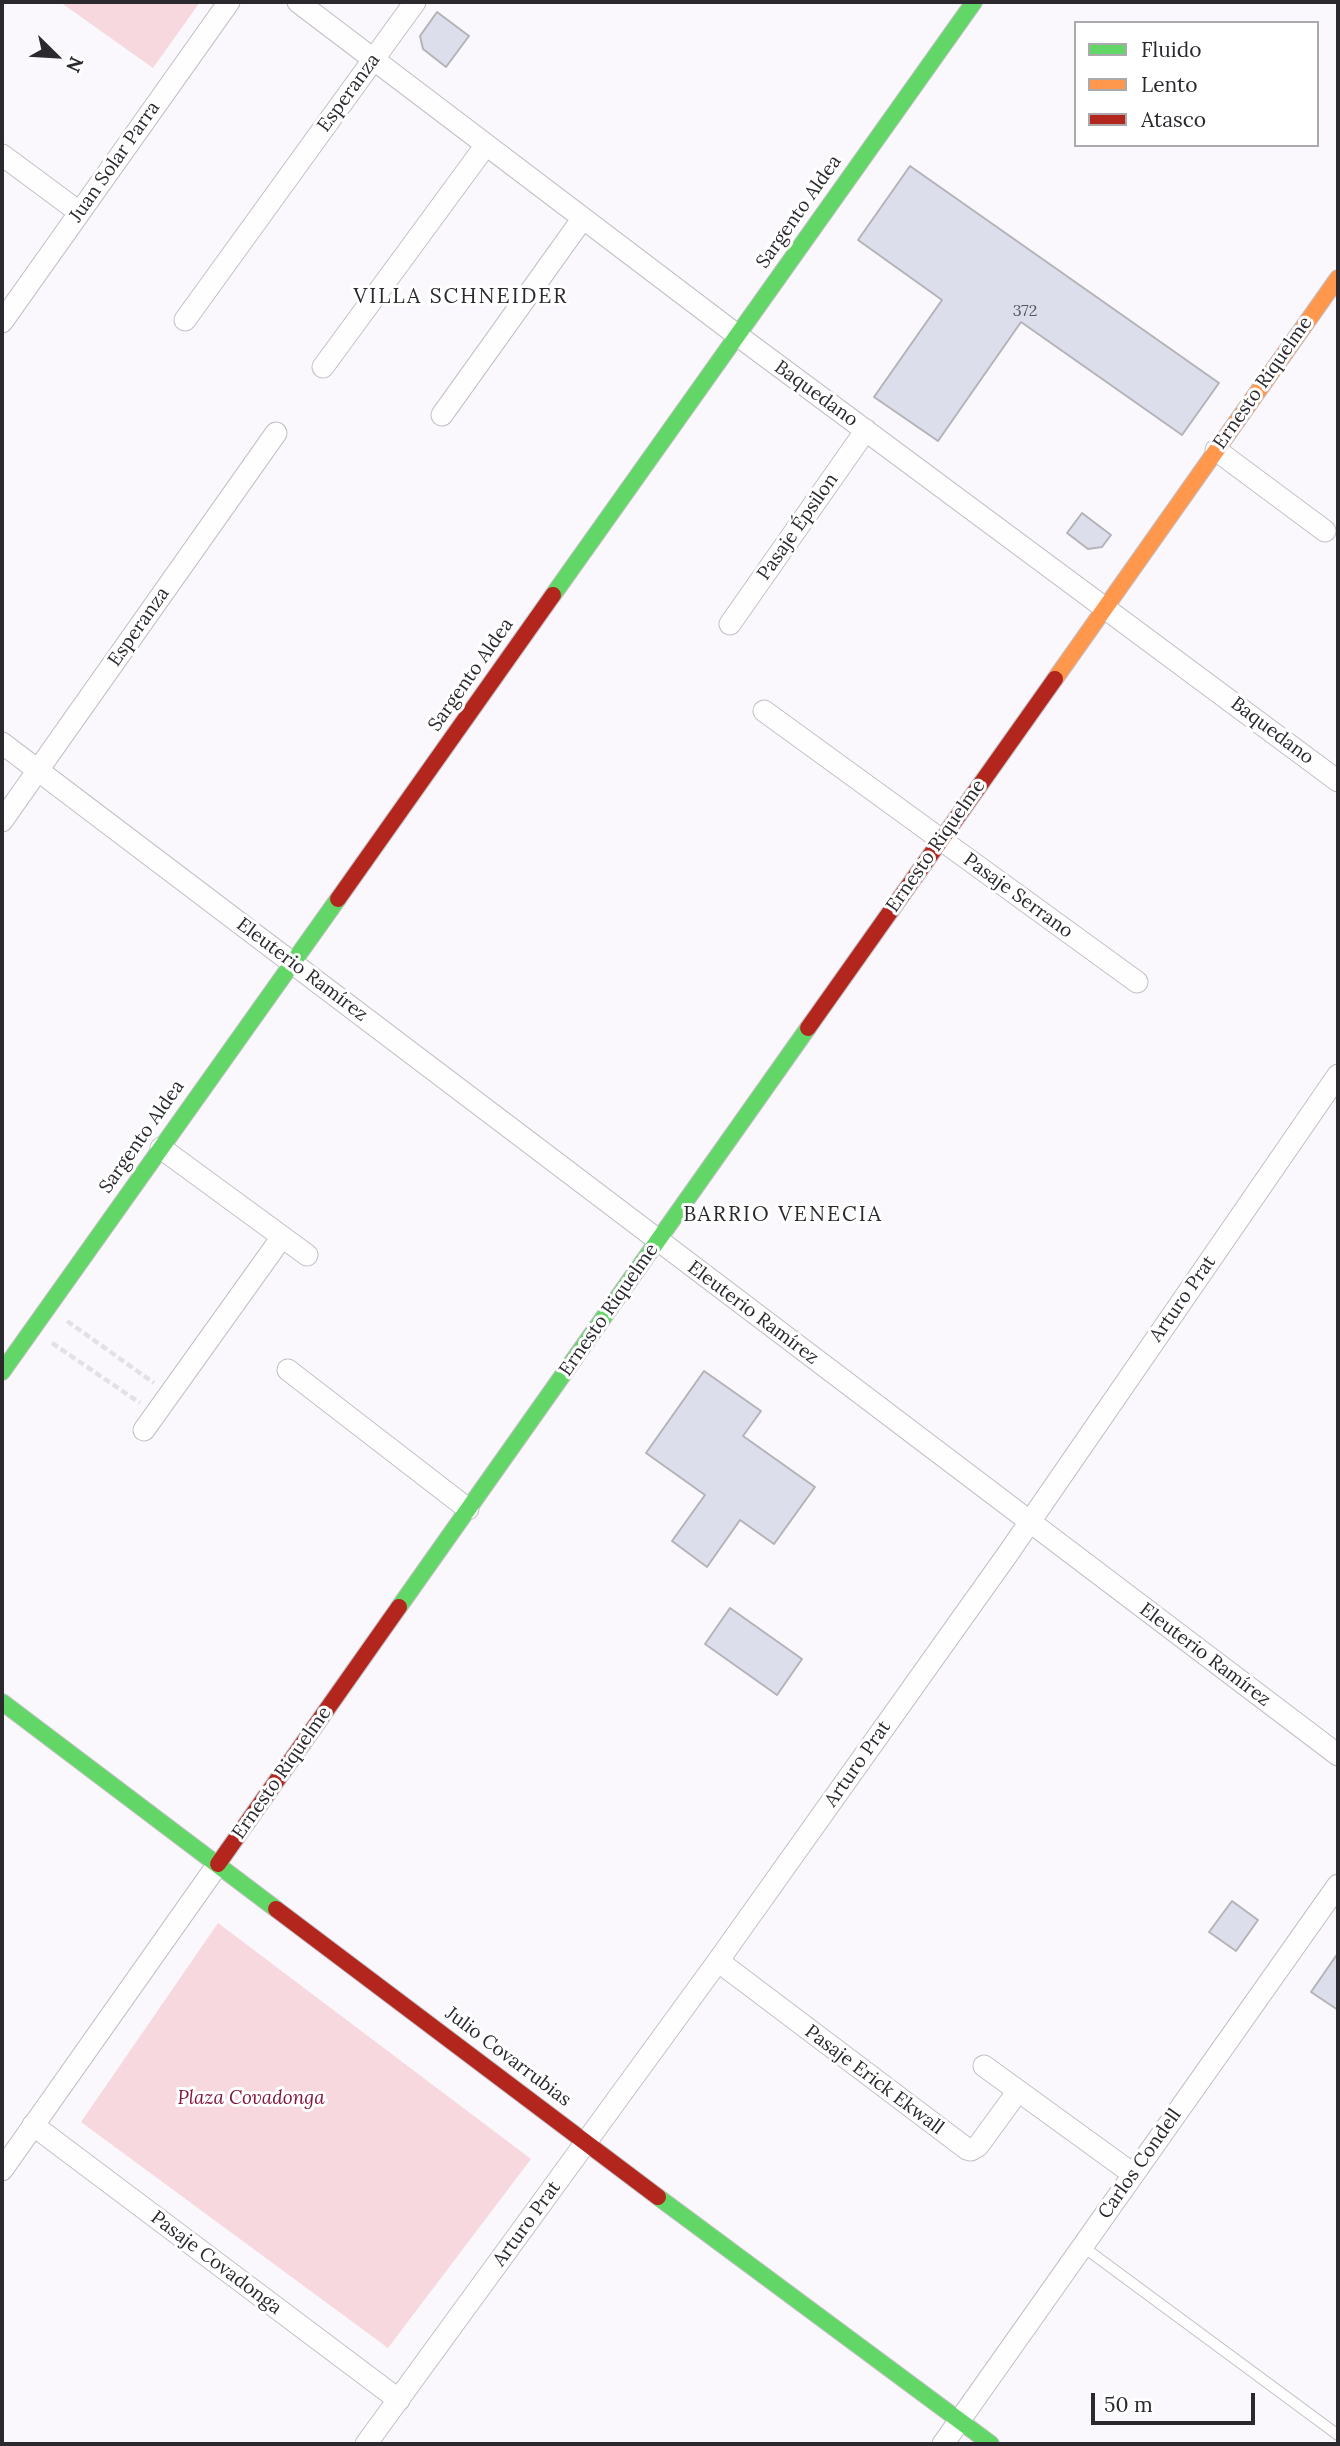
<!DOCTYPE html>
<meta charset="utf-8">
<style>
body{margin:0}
#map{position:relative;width:1340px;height:2446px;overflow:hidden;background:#faf8fd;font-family:Lora,serif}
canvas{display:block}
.frame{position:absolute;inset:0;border:4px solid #2b292e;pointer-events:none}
.legend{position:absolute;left:1074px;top:21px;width:245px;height:126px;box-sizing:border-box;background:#fff;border:2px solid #aaa9ab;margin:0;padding:9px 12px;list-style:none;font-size:21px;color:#2b292e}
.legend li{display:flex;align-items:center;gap:14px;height:35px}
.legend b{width:35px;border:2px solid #aaa9ab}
.north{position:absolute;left:21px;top:21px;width:70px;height:70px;-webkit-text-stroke:5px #fff;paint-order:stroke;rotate:114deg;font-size:19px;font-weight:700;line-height:28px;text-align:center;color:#2b292e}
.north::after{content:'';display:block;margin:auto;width:24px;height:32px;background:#2b292e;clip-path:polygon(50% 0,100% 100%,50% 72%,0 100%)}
.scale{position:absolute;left:1091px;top:2393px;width:164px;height:32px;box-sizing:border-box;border:4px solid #2b292e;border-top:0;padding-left:9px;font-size:21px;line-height:24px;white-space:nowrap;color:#2b292e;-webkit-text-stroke:5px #fff;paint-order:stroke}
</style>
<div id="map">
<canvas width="1340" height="2446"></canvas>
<div class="frame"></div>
<ul class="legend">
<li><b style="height:9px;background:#63d668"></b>Fluido</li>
<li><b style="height:9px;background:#ff974d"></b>Lento</li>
<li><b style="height:9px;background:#b3261e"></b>Atasco</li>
</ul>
<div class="north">N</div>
<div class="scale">50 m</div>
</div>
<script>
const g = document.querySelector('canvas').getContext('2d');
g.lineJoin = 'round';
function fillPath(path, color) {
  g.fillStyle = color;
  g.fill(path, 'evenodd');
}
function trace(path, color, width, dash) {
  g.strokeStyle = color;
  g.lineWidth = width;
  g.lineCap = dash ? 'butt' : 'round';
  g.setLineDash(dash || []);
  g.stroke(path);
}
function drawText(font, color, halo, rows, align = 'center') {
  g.font = font + ' Lora,serif';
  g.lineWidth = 6;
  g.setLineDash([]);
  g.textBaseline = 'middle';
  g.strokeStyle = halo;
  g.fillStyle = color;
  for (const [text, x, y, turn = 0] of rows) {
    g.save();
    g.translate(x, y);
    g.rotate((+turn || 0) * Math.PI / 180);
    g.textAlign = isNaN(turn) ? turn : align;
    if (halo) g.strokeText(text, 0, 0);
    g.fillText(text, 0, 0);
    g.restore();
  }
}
fillPath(new Path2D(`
 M60,2H200L153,68Z
 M218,1923L531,2159L388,2348L81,2122Z`), '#f7d8de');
const building = new Path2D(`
 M437,12L469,36L446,67L423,49L420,36Z
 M910,166L1219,383L1182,435L1021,322L938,441L874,397L942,300L858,240Z
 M1082,513L1111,535L1102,547L1088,549L1067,533Z
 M704,1371L761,1411L743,1436L815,1487L774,1544L740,1520L707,1567L672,1541L705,1495L646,1453Z
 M730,1608L802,1659L777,1695L705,1644Z
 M1232,1901L1258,1920L1236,1951L1209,1932Z
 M1338,1953V2010L1311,1992Z`);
fillPath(building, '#dcdeec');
trace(building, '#b3b3b8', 2);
const lane = new Path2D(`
 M1082,2246L1338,2435`);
const street = new Path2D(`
 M298,2L737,335L1338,781
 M2,155L79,212
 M185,320L415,2
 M2,322L229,2
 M323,367L486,145
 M442,415L583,218
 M1216,450L1325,531
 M730,624L866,430
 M764,711L1137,982
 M2,743L1338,1755
 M2,821L276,433
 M161,1148L307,1255
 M288,1370L468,1509
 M144,1430L282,1237
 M718,1961L967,2149L971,2150L978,2146L1018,2091
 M984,2066L1133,2174
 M33,2125L399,2400
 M2,2170L218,1864
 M366,2444L718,1961L1007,1555L1338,1075
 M943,2444L1338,1885`);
const fast = new Path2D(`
 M553,595L974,2
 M2,1372L338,899
 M399,1607L808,1028
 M2,1702L276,1909
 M658,2197L991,2444`);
const slow = new Path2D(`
 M1055,679L1338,278`);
const jam = new Path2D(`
 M338,899L553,595
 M808,1028L1055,679
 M218,1864L399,1607
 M276,1909L658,2197`);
trace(lane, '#c2c0c5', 12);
trace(street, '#c2c0c5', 23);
trace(fast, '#c2c0c5', 18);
trace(slow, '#c2c0c5', 18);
trace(jam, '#c2c0c5', 18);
trace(new Path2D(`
 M67,1321L154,1383
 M52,1343L140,1403`), '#e2e2e4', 4.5, [7, 3.5]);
trace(lane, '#fefeff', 10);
trace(street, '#fefeff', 21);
trace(fast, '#63d668', 16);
trace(slow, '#ff974d', 16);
trace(jam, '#b3261e', 16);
drawText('16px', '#57565e', null, [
 ["372",1025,311]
]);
drawText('19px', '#2b292e', '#fff', [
 ["Esperanza",349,93,-54],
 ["Juan Solar Parra",115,162,-55],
 ["Sargento Aldea",799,212,-55],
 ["Ernesto Riquelme",1263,383,-55],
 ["Baquedano",816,394,36],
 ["Pasaje Épsilon",798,527,-55],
 ["Esperanza",139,627,-55],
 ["Sargento Aldea",471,675,-55],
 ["Baquedano",1272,731,37],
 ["Ernesto Riquelme",936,846,-55],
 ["Pasaje Serrano",1018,896,36],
 ["Eleuterio Ramírez",302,970,37],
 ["Sargento Aldea",142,1137,-55],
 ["Arturo Prat",1183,1299,-55],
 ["Ernesto Riquelme",609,1310,-55],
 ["Eleuterio Ramírez",753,1313,37],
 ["Eleuterio Ramírez",1205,1655,37],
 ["Arturo Prat",858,1764,-55],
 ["Ernesto Riquelme",282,1773,-55],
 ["Julio Covarrubias",508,2057,37],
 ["Pasaje Erick Ekwall",874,2080,37],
 ["Carlos Condell",1140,2164,-55],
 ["Arturo Prat",527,2224,-54],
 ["Pasaje Covadonga",216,2263,37]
]);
drawText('italic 19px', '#85163a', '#fff', [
 ["Plaza Covadonga",251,2099]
]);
g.letterSpacing = '2px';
drawText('21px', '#2b292e', '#fff', [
 ["VILLA SCHNEIDER",461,297],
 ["BARRIO VENECIA",783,1215]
]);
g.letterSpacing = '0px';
</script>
